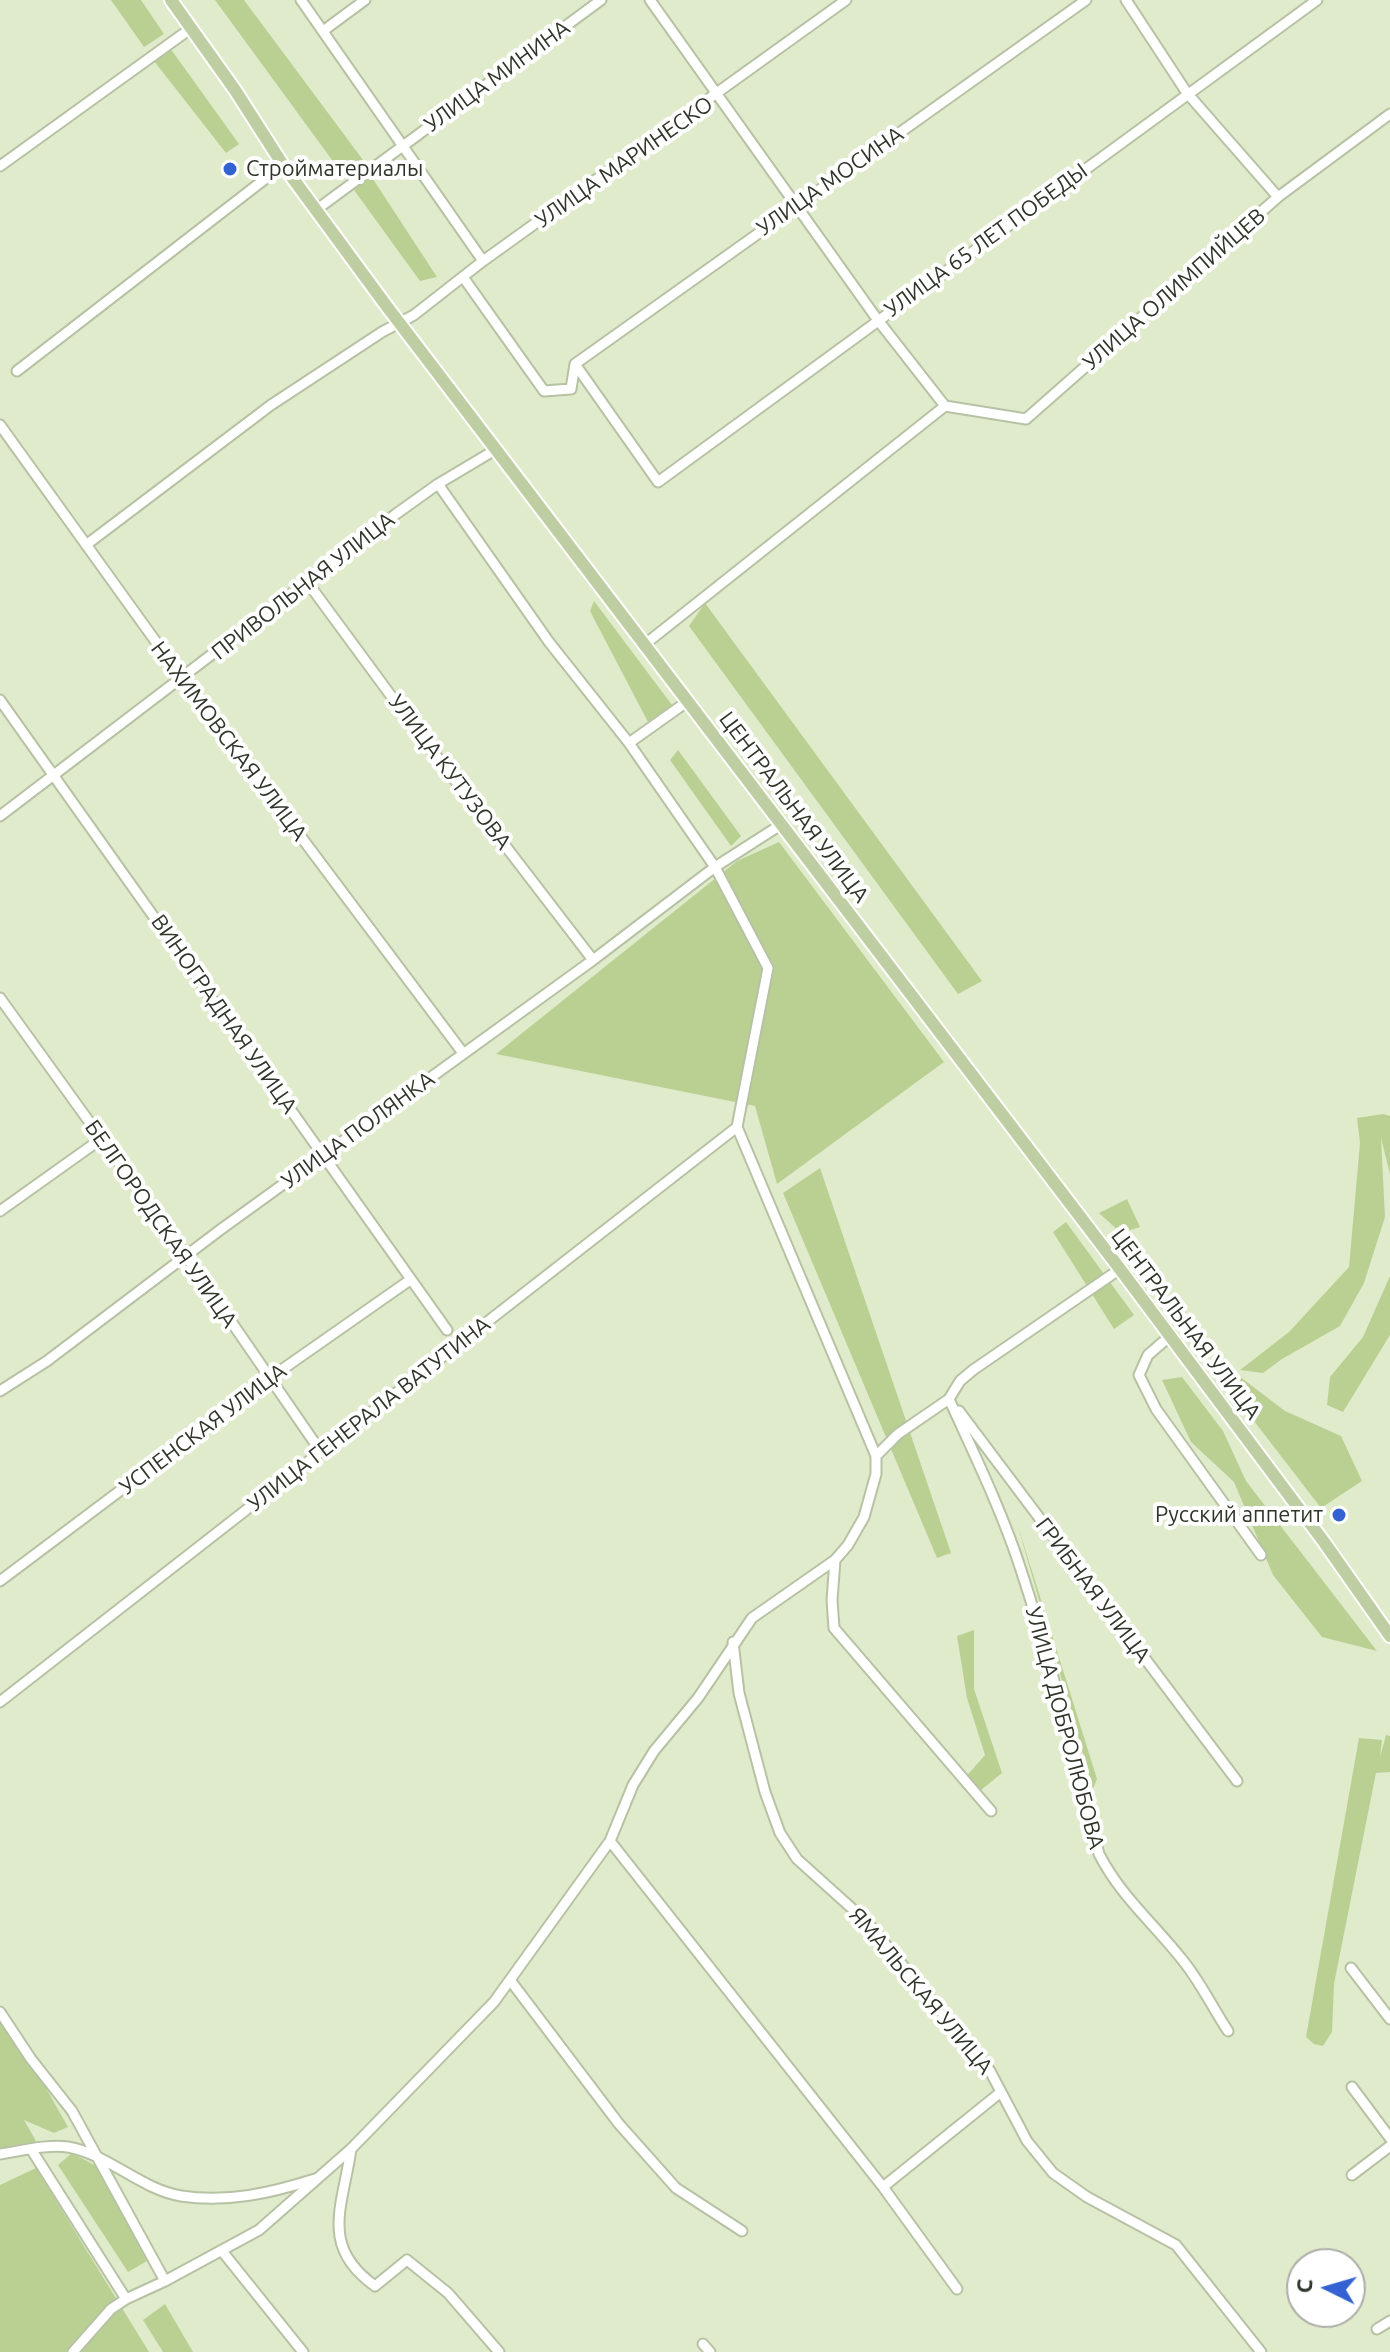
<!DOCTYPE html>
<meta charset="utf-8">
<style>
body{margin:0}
#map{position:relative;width:1390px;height:2352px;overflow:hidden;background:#e0ebcc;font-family:Ubuntu,sans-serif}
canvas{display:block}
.north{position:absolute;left:1286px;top:2248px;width:80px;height:80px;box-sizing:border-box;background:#fff;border:2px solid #acaea9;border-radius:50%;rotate:275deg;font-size:22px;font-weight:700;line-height:32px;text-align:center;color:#303529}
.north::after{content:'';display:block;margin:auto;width:28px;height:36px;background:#3462d2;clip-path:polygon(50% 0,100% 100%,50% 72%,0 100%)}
</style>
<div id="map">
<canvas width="1390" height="2352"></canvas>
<div class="north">С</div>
</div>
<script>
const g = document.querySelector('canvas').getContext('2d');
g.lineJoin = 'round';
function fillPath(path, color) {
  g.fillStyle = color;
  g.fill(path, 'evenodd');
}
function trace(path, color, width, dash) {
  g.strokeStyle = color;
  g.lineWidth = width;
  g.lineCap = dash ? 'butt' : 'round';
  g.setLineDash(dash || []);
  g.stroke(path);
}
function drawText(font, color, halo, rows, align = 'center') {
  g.font = font + ' Ubuntu,sans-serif';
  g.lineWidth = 8;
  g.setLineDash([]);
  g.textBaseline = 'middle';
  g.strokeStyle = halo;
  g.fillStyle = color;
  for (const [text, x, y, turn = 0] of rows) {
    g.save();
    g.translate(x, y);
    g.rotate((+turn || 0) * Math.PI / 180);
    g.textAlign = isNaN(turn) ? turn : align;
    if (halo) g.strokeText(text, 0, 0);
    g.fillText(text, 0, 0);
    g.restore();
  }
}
fillPath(new Path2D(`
 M111,0H141L164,34L144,47Z
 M215,0H244L363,160L343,175Z
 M170,48L239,144L226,153L154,61Z
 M371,176L437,277L420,281L354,190Z
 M594,601L672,705L648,722L590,611Z
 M705,603L982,981L958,994L689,626Z
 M678,750L741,836L731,846L670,760Z
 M779,842L944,1062L777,1184L755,1106L496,1054L737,861Z
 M1383,1114L1390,1116V1174L1381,1138L1385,1217L1364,1283L1340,1326L1282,1359L1263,1373L1240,1370L1289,1332L1349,1267L1360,1143L1357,1118Z
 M820,1168L951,1553L937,1558L783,1193Z
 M1127,1199L1140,1227L1121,1233L1099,1213Z
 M1066,1222L1134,1315L1114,1329L1053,1232Z
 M1390,1276V1335L1343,1412L1327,1405L1330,1377L1363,1337Z
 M1214,1369L1239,1376L1285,1411L1341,1436L1362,1481L1321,1508Z
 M1182,1377L1223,1431L1246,1481L1377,1651L1322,1637L1273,1575L1234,1482L1191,1442L1162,1380Z
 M1017,1523L1097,1779L1093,1789Z
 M974,1630V1689L1002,1773L981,1790L964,1779L985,1755L967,1698L957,1636Z
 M1386,1735L1390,1736V1772L1376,1773L1334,1984L1332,2032L1323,2046L1314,2044L1306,2037L1359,1738L1382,1740L1380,1757Z
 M0,2007L68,2127L54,2133L24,2120L36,2141L0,2157Z
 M72,2153L98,2167L147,2261L128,2272L58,2165Z
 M36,2168L149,2352H0V2185Z
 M165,2304L193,2352H163L143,2320Z`), '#bad092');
const minor = new Path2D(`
 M301,0L483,261
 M1126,0L1187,93L1278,197
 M323,31L365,0
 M0,166L190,29
 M316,210L601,0
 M463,277L544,391L571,389L575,364L658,482L1317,0
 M575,364L1086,0
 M17,371L283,165
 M945,406L1026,419L1278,197L1390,114
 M0,425L182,678L463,1053
 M438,484L549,642L629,743L715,867L768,968L737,1127L876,1456
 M86,545L271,405L382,332L414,315L483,261L846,0
 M308,583L411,723L593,960
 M644,645L945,406L877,319L650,0
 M0,700L447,1330
 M629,743L688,701
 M0,816L396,514L438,484L495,450
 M0,998L186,1256L321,1452
 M0,1211L101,1139
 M1170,1336L1148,1355L1139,1375L1156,1409L1261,1555
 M0,1391L47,1361L220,1230L593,960L715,867L782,824
 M949,1399C975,1456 1003,1513 1022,1573C1052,1665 1075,1760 1099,1854C1120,1895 1152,1922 1180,1957C1199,1979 1212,2007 1228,2031
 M959,1411L1237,1781
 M835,1560L832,1600L834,1628L991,1811
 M0,1581L270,1378L410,1280
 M733,1642L739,1693L765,1792L780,1833L797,1859L867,1922L990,2071L1027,2141L1053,2173L1087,2197L1176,2245L1261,2352
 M0,1702L737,1127
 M610,1841L883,2187L957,2289
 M1351,1968L1390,2019
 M510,1980L619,2124L676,2188L742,2231
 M0,2012L31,2059L72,2111L165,2281
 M1352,2087L1390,2138
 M31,2149L126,2299L111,2309L73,2352
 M351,2149C343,2206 319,2246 375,2286L407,2260L448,2293L499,2352
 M0,2154C21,2151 47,2144 68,2147C108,2154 140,2189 181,2196C228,2203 271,2193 315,2179
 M1352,2175L1390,2146
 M883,2187L1001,2092
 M222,2251L303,2352
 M126,2299L165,2281L259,2230L351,2149L494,2002L610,1841L633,1785L654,1751L698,1698L752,1618L835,1560L848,1545L864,1517L876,1474V1456L898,1434L949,1399L960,1381L973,1370L1120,1269
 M1377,2329L1390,2321
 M703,2344L710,2352`);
const major = new Path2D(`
 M171,0L235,90L283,165L385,304L1120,1269L1324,1542L1390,1636`);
trace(minor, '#b7c2a4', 13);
trace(major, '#fff', 16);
trace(minor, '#fff', 9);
trace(major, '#bfcea2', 12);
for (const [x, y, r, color] of [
 [230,169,8,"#3462d2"],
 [1339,1515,8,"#3462d2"]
]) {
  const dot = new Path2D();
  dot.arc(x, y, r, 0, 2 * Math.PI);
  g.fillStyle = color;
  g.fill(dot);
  trace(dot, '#fff', 3);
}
drawText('22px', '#303529', '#fff', [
 ["УЛИЦА МИНИНА",497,76,-36],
 ["УЛИЦА МАРИНЕСКО",624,162,-35],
 ["УЛИЦА МОСИНА",830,181,-35],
 ["УЛИЦА 65 ЛЕТ ПОБЕДЫ",986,240,-36],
 ["УЛИЦА ОЛИМПИЙЦЕВ",1174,289,-41],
 ["ПРИВОЛЬНАЯ УЛИЦА",303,586,-38],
 ["НАХИМОВСКАЯ УЛИЦА",229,741,53],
 ["УЛИЦА КУТУЗОВА",450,772,53],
 ["ЦЕНТРАЛЬНАЯ УЛИЦА",794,807,53],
 ["ВИНОГРАДНАЯ УЛИЦА",224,1014,55],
 ["УЛИЦА ПОЛЯНКА",358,1130,-36],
 ["БЕЛГОРОДСКАЯ УЛИЦА",161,1224,55],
 ["ЦЕНТРАЛЬНАЯ УЛИЦА",1186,1324,53],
 ["УЛИЦА ГЕНЕРАЛА ВАТУТИНА",369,1414,-38],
 ["УСПЕНСКАЯ УЛИЦА",203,1429,-37],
 ["ГРИБНАЯ УЛИЦА",1093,1590,53],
 ["УЛИЦА ДОБРОЛЮБОВА",1065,1728,75],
 ["ЯМАЛЬСКАЯ УЛИЦА",921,1991,50]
]);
drawText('22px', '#303529', '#fff', [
 ["Стройматериалы",246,169],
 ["Русский аппетит",1323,1515,"right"]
], 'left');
</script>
